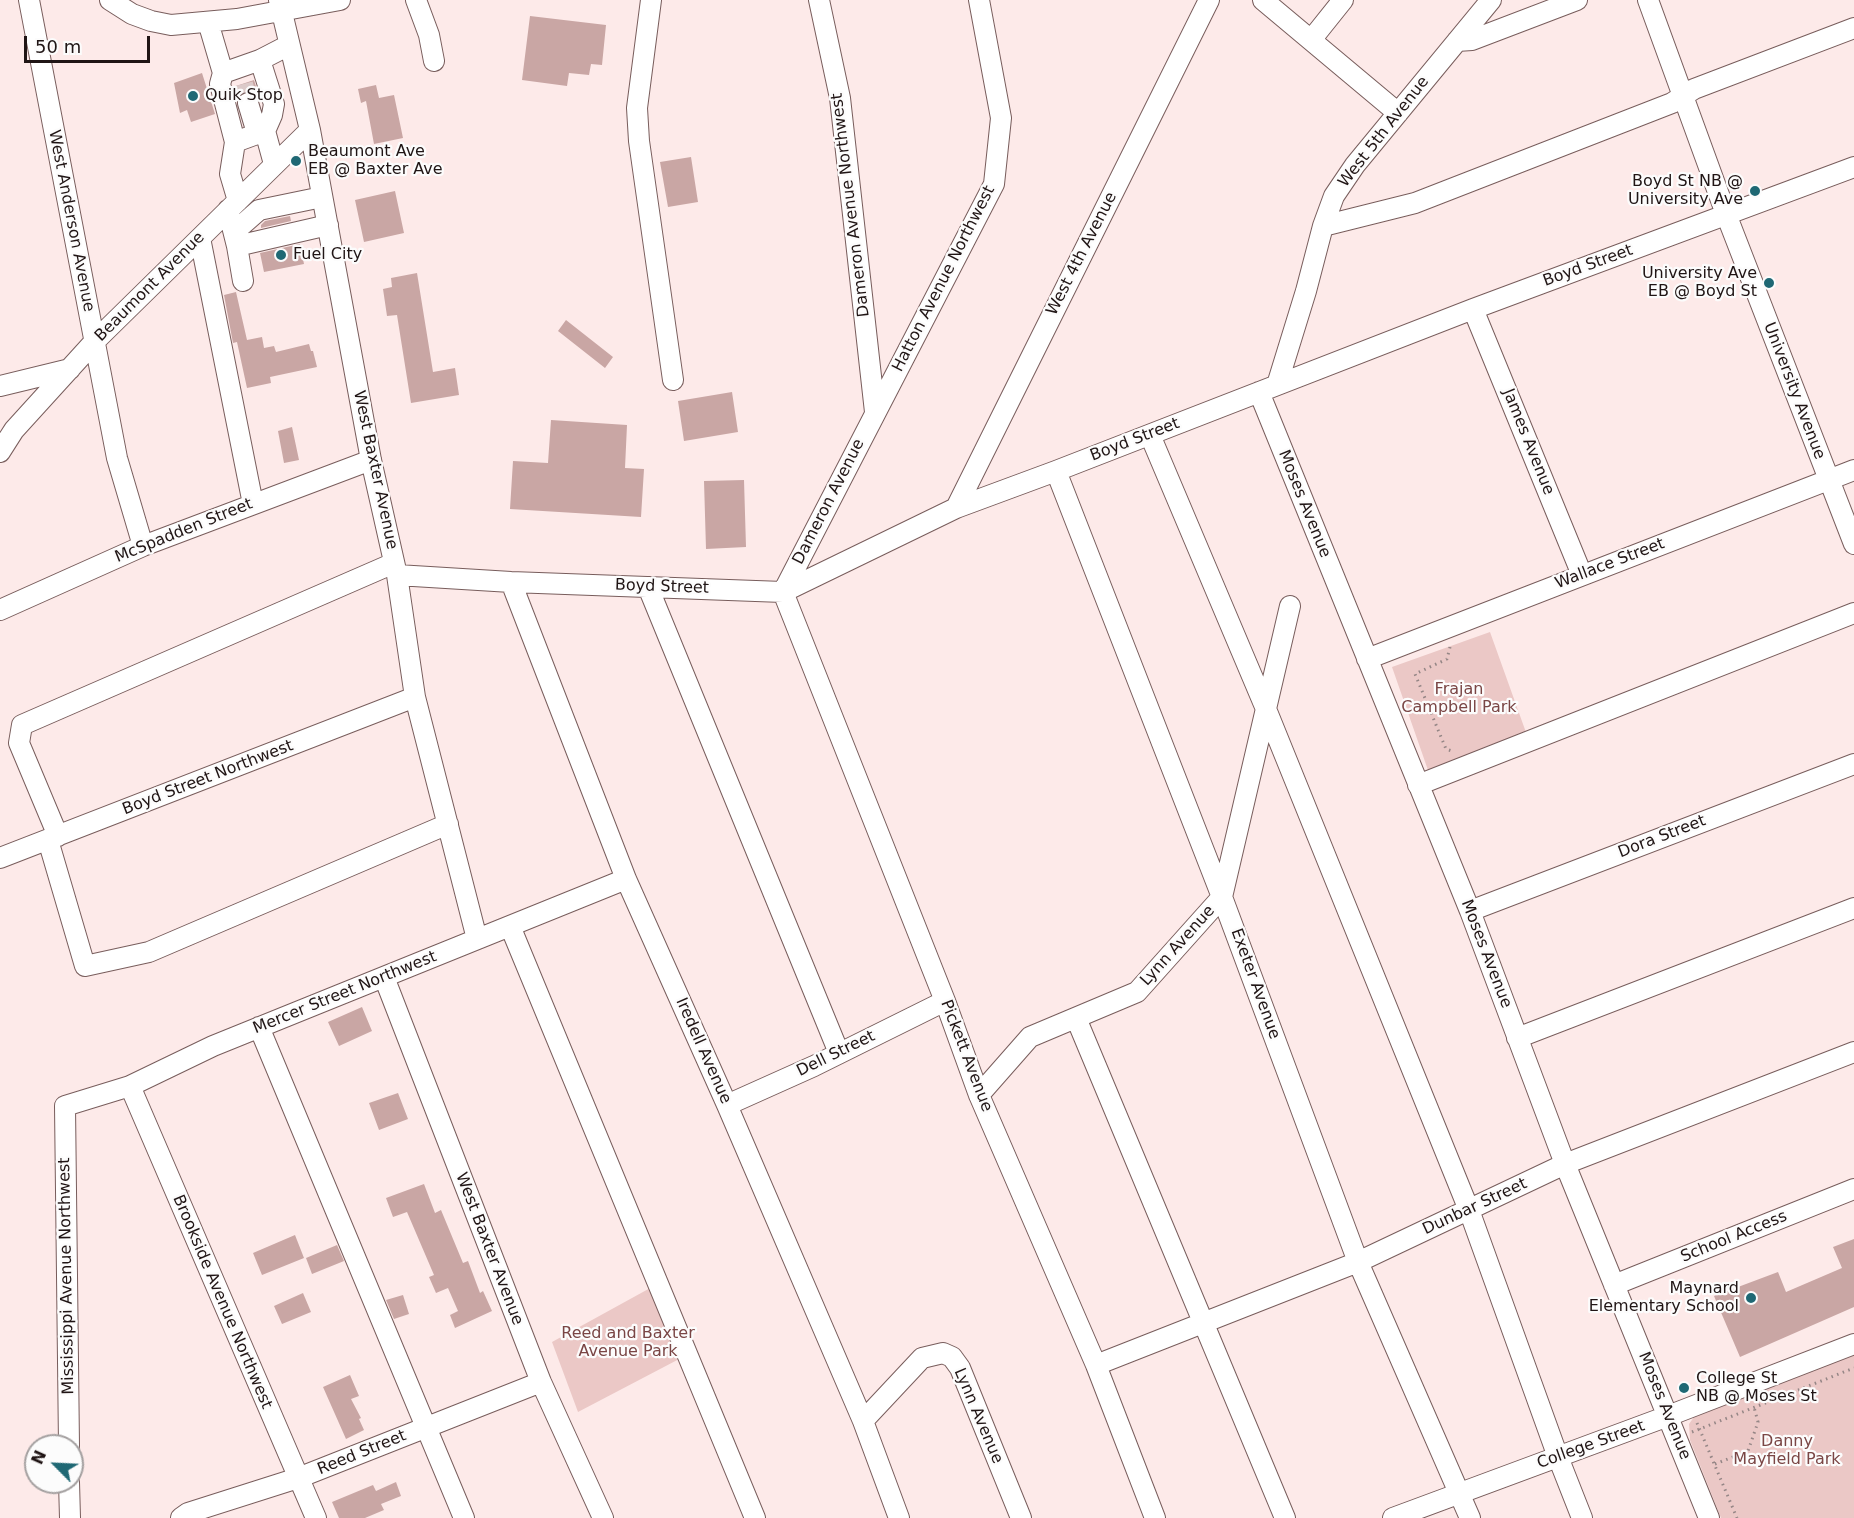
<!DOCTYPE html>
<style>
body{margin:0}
#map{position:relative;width:1854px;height:1518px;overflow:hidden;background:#fdeae9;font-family:"DejaVu Sans",sans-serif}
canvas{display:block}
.north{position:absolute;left:24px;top:1434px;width:60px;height:60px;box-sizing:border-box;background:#fcfcfc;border:2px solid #a4a0a0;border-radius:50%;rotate:294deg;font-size:16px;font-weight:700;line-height:24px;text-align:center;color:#201515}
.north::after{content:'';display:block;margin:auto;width:21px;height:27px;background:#1f6874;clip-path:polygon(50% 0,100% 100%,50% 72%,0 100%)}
.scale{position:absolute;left:24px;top:36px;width:126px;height:27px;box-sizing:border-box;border:3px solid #201515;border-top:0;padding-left:8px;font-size:18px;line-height:21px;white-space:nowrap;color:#201515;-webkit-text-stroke:4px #fcfcfc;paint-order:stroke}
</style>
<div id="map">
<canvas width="1854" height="1518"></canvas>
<div class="north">N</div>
<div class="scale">50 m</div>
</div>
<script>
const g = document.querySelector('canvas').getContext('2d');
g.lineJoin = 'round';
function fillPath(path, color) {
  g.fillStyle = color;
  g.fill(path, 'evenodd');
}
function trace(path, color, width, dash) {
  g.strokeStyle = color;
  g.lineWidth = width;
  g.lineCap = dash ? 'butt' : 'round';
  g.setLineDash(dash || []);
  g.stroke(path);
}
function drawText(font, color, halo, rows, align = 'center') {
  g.font = font + ' "DejaVu Sans",sans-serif';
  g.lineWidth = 4.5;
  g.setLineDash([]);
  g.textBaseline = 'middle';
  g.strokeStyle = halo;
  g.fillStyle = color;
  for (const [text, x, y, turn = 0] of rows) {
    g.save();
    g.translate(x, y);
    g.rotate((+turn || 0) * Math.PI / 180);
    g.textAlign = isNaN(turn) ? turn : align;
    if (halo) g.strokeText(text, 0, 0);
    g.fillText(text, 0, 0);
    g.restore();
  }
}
fillPath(new Path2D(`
 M1490,632L1528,738L1429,773L1392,667Z
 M652,1287L683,1357L578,1412L552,1342Z
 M1854,1354V1518H1721L1690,1440L1689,1424L1694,1417Z`), '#ebc8c6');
fillPath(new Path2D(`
 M530,16L606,25L602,65L591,64L589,75L569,73L567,86L522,80Z
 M202,73L215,114L191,122L187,110L180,113L174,83Z
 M254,80L260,99L251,92L245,91L240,94L236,100L233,87Z
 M376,85L379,98L394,95L403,138L374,144L366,101L361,103L358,89Z
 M691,157L698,202L668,207L660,162Z
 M395,191L404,233L364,242L355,200Z
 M290,216L291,221L261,228V225L265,221Z
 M300,244L304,264L264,272L260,253Z
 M417,273L433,372L455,368L459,395L411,403L397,315L387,316L383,289L392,287L391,278Z
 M236,292L247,340L262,337L264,348L274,346L276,352L309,344L311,351H313L317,367L270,377L271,383L247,388L237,342L233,343L224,295Z
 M566,320L613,357L605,368L558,331Z
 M732,392L738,432L684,441L678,401Z
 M551,420L627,425L625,468L644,469L641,517L510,509L513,461L548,463Z
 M292,427L299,460L284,463L278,431Z
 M744,480L746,547L706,549L704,481Z
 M362,1007L372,1031L339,1046L328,1022Z
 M398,1093L408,1119L379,1130L369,1103Z
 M424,1184L435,1213L441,1210L463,1263L468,1261L480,1293L483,1291L492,1311L455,1328L450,1315L458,1311L448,1288L436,1293L429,1277L434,1275L407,1212L393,1217L386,1198Z
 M295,1235L304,1258L262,1275L253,1253Z
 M1854,1239V1307L1740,1357L1714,1296L1778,1272L1786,1292L1842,1268L1833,1247Z
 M337,1245L344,1261L312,1274L306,1258Z
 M303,1293L311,1312L282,1324L274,1306Z
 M403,1295L409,1314L394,1319L386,1300Z
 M350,1375L359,1396L351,1399L361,1418L359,1419L364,1430L346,1439L323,1387Z
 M396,1482L401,1496L381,1504L384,1510L365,1518H339L332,1502L373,1485L376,1491Z`), '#c9a6a4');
trace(new Path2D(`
 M243,84L248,103`), '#dccac9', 20, [20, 10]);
const minor = new Path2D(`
 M29,0L117,458L143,546
 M110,0L132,14L151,21L171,25L237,19L340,0
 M279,0L310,130L371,460L397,575L415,697L477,939
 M416,0L429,35L434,61
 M651,0L637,108L639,141L673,380
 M819,0L840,98L875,412
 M979,0L1001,118L994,184L783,592L945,1001L979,1095L1096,1365L1155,1518
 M1263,0L1398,113
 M1648,0L1726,214L1854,544
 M208,22L223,73L220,84L235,142L230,174L238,201
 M1311,40L1343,0
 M1457,41L1472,40L1577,0
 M260,60L274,104L272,115L265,131
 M223,73L260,60L289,45
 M248,103L257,133
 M235,142L265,131L274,164
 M228,210L237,246L328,225
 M1323,226L1415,203L1672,103L1694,89L1854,28
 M234,232L259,210L322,197
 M200,238L253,504
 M237,246L243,281
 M1473,309L1582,575
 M1277,385L1306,291L1323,226L1334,196L1355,165L1491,0
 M0,386L70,369
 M1259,392L1470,911L1565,1164L1709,1518
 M1150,435L1266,709L1469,1210L1558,1457L1582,1518
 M0,452L14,430L94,342L310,130
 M1056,471L1222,897L1358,1262L1470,1518
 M956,508L1209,0
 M397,575L511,582L783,592L956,508L1056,471L1473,309L1854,167
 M511,582L626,879L727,1105L863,1421L899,1518
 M648,587L839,1053
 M0,610L143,546L371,460
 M1367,659L1854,470
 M1418,785L1854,613
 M58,836L19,743L22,725L394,563
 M48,840L85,966L149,952L448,824
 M0,858L415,697
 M1470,911L1854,764
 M510,926L755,1518
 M384,977L541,1382L603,1518
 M1076,1018L1285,1518
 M259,1027L464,1518
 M1517,1038L1854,908
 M130,1086L316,1518
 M979,1095L1030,1037L1137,992L1222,897L1290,606
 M727,1105L814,1066L945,1001
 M1614,1285L1854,1189
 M1096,1365L1358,1262L1565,1164L1854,1052
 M863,1421L922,1358L943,1353L952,1357L960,1368L1021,1518
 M69,1446L65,1106L130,1086L213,1046L626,879
 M69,1482L70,1518
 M181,1518L188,1513L298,1478L541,1382
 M1393,1518L1668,1416L1854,1344`);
trace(minor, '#785d5c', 22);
trace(new Path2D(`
 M1450,647L1447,659L1415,674L1446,749L1452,751
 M1697,1423L1737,1518
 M1692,1432L1854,1368
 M1715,1464L1748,1451L1758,1422L1754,1407`), '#958686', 3, [1.5, 4.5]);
trace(minor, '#fff', 20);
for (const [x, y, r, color] of [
 [193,96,6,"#1f6874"],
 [296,161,6,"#1f6874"],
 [1755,191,6,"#1f6874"],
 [281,255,6,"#1f6874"],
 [1769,283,6,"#1f6874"],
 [1751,1298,6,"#1f6874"],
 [1684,1388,6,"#1f6874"]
]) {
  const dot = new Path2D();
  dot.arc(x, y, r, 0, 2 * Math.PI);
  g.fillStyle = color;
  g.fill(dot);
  trace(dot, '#fcfcfc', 2);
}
drawText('16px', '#201515', '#fcfcfc', [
 ["Quik Stop",205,96],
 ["Beaumont Ave",308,152],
 ["EB @ Baxter Ave",308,170],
 ["Boyd St NB @",1743,182,"right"],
 ["University Ave",1743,200,"right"],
 ["Fuel City",293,255],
 ["University Ave",1757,274,"right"],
 ["EB @ Boyd St",1757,292,"right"],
 ["Maynard",1739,1289,"right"],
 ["Elementary School",1739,1307,"right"],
 ["College St",1696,1379],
 ["NB @ Moses St",1696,1397]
], 'left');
drawText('16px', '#201515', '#fcfcfc', [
 ["West 5th Avenue",1384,132,-52],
 ["Dameron Avenue Northwest",851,205,-97],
 ["West Anderson Avenue",71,221,79],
 ["West 4th Avenue",1082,254,-63],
 ["Boyd Street",1588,266,-20],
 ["Hatton Avenue Northwest",944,279,-63],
 ["Beaumont Avenue",150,287,-45],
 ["University Avenue",1794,391,69],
 ["Boyd Street",1135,440,-21],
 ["James Avenue",1528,442,68],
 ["West Baxter Avenue",375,470,78],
 ["Dameron Avenue",829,502,-63],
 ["Moses Avenue",1304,504,68],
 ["McSpadden Street",184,531,-22],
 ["Wallace Street",1610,564,-21],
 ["Boyd Street",662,587,2],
 ["Boyd Street Northwest",208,778,-21],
 ["Dora Street",1662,837,-21],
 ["Lynn Avenue",1178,946,-48],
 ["Moses Avenue",1486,954,69],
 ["Exeter Avenue",1255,984,70],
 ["Mercer Street Northwest",345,993,-22],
 ["Iredell Avenue",703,1051,66],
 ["Dell Street",836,1054,-26],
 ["Pickett Avenue",966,1056,69],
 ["Dunbar Street",1475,1207,-25],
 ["School Access",1734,1237,-22],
 ["West Baxter Avenue",489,1249,69],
 ["Mississippi Avenue Northwest",67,1276,-91],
 ["Brookside Avenue Northwest",222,1302,67],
 ["Moses Avenue",1664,1406,68],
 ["Lynn Avenue",978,1416,67],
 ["College Street",1591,1445,-20],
 ["Reed Street",362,1453,-22]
]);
drawText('16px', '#7a4645', '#fcfcfc', [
 ["Frajan",1459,690],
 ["Campbell Park",1459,708],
 ["Reed and Baxter",628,1334],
 ["Avenue Park",628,1352],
 ["Danny",1787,1442],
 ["Mayfield Park",1787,1460]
]);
</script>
